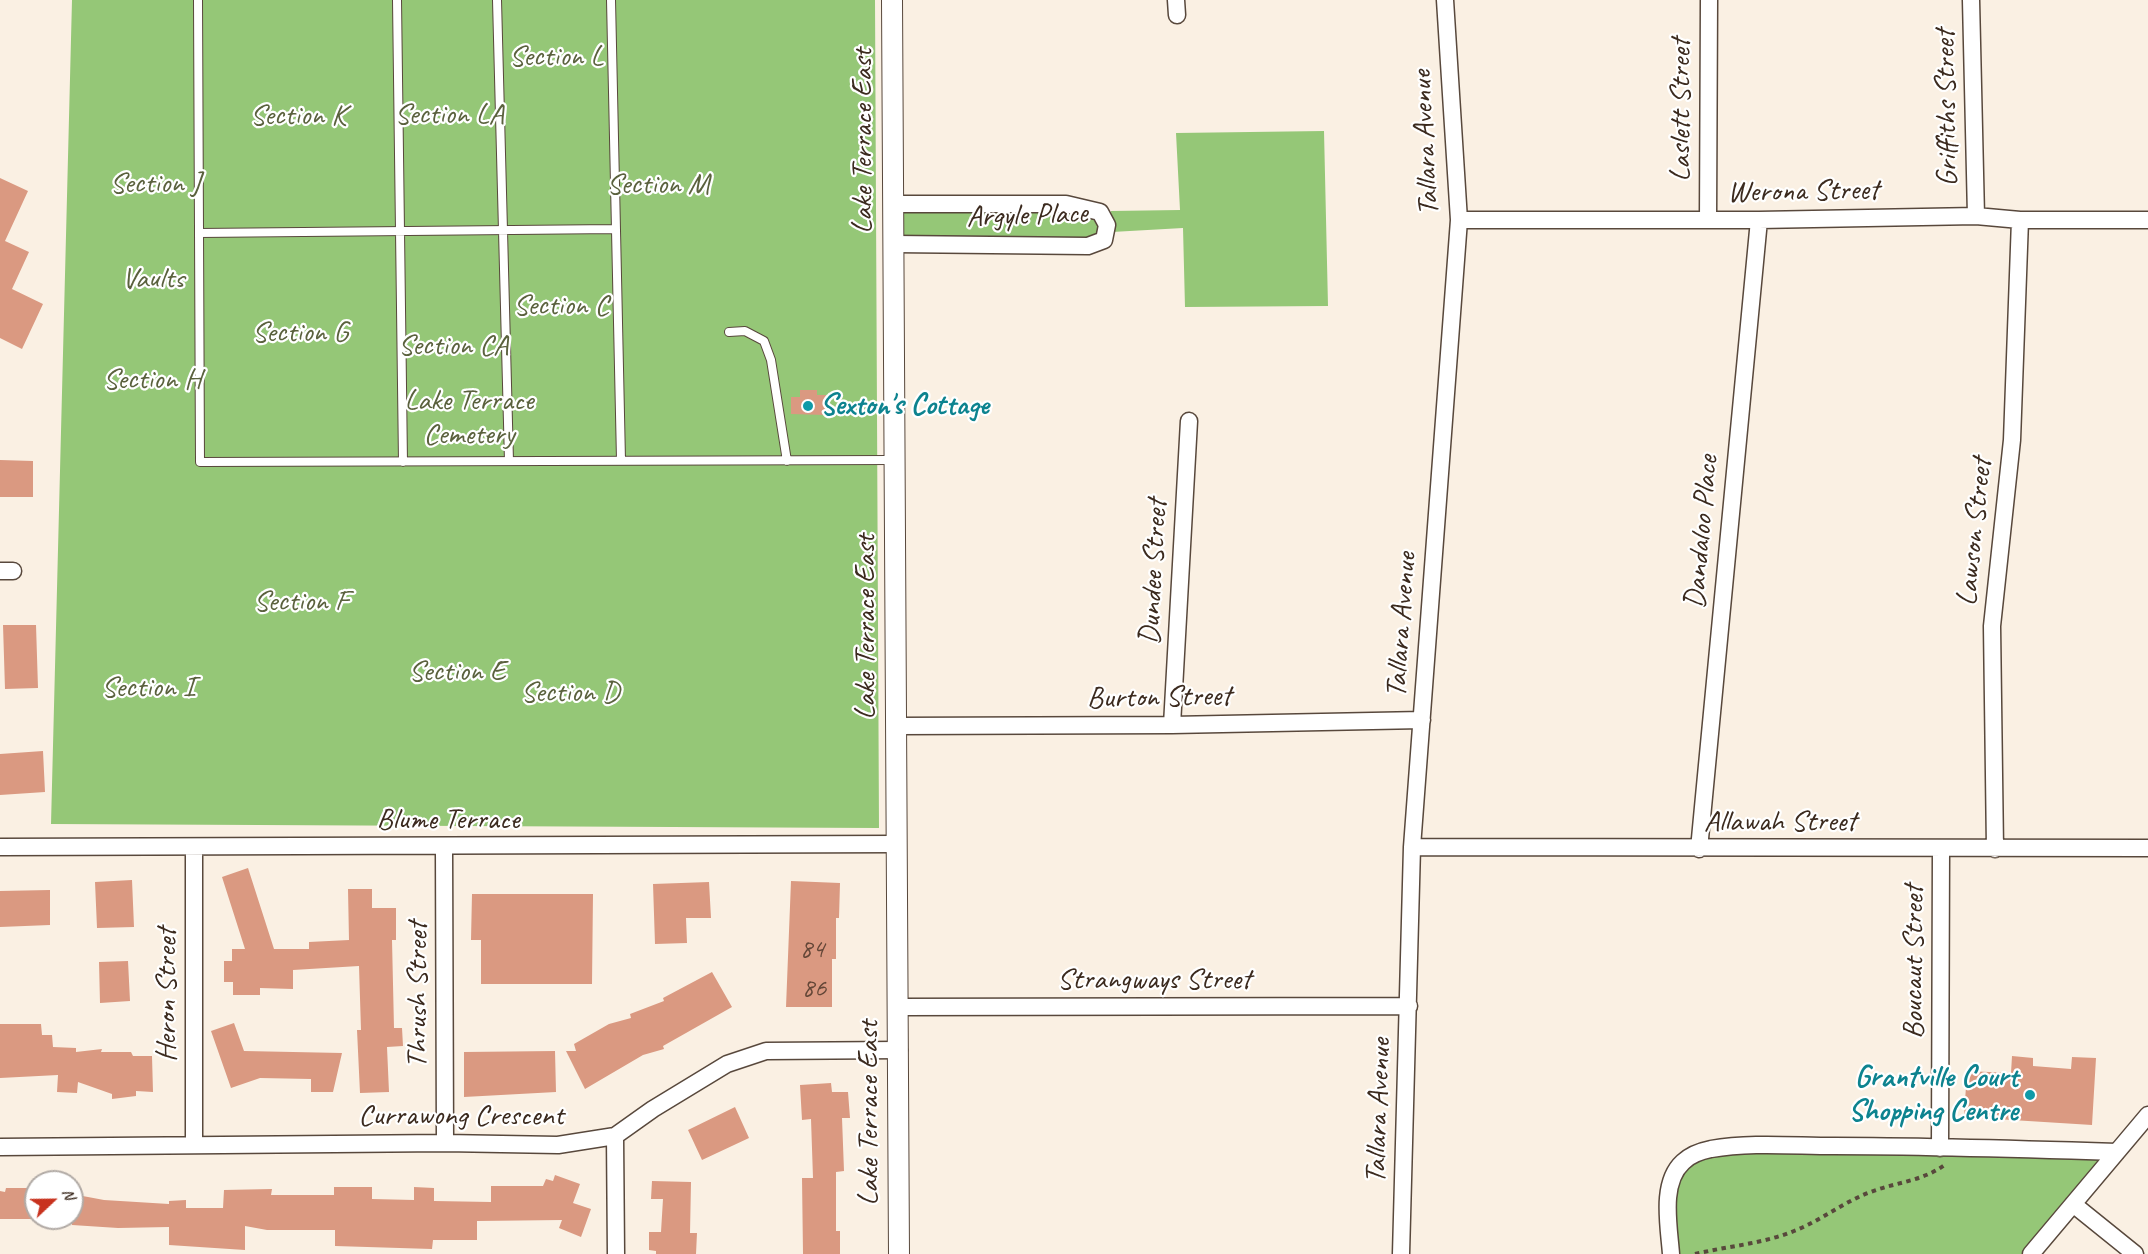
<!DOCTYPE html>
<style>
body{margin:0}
#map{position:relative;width:2148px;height:1254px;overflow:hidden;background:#faf0e3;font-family:Caveat,sans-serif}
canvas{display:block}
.north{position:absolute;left:24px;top:1170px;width:60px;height:60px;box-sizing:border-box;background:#fff;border:2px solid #b1aaa5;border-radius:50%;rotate:68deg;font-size:16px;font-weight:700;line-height:24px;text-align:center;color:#3b2a1e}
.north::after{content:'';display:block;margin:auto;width:21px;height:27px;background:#c8321e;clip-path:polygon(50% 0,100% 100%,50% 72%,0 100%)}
</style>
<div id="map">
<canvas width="2148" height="1254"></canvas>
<div class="north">N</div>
</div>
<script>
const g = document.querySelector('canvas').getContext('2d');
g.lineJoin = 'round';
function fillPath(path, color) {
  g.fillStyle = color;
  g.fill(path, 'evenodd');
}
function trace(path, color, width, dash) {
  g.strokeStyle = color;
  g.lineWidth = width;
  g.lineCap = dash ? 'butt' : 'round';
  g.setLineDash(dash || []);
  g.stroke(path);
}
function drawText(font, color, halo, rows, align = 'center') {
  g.font = font + ' Caveat,sans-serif';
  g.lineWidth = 4.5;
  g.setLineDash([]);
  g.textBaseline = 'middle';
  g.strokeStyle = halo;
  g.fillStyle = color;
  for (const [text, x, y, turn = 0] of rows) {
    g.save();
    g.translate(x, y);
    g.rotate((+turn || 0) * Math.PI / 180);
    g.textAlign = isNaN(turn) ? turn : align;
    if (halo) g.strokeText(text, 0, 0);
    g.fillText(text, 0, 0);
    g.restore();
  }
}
fillPath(new Path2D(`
 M72,0H875L879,828L51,824Z
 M1324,131L1328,306L1185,307L1183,228L1112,232L1111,211L1180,210L1176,133Z
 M896,208H1067L1097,215L1101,236L1087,242L898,240Z
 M1732,1151L2107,1155L2023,1254H1673C1672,1224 1665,1172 1700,1157C1709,1152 1722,1153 1732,1151Z`), '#95c777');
fillPath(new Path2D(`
 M0,178L28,191L5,241L29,252L12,289L43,304L22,349L0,338Z
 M800,390H817V395H826L825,415L791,414V397H800Z
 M0,460L33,461V497H0Z
 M3,625H36L38,688L5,689Z
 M43,751L45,792L0,795V754Z
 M248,868L274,949H309V942L349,940L348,889H372V908H396V940H392L394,1028H402L403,1046L387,1047L389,1092L360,1093L357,1030H361L359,966L293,970V989L260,988V995H233V982H224V961H232V949H245L222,877Z
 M132,880L134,927L97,928L95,882Z
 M791,881L840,883L839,918H836V959H832V1007H786Z
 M709,882L711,918H686L687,943L655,944L653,884Z
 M50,890V925L0,927V891Z
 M472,894H593L592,984H481V940H471Z
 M128,961L130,1001L100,1003L99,962Z
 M712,972L732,1007L663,1046L664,1049L643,1055L585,1089L566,1051H576L574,1044L609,1024L631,1018L630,1014L664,1001L663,998Z
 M234,1023L244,1051L342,1053L333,1092H311V1079L260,1078L231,1088L211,1031Z
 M0,1024H41L42,1035H52L53,1047L76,1048V1052L102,1049L101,1052H131L133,1056H152L153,1092L136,1091V1096L112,1099V1094L78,1082L77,1093L57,1092L58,1075L0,1078Z
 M555,1051L556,1092L464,1097V1052Z
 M2012,1056L2033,1058V1066L2071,1069L2072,1057L2096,1058L2092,1125L1964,1117L1967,1071L2011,1073Z
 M831,1083L832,1092H848L850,1118H842L844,1171L836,1172V1231H840V1254H803L802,1178H813L811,1119L802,1120L800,1085Z
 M735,1107L749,1138L702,1160L688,1130Z
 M555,1175L580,1184L573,1203L591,1209L581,1237L559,1228L562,1220L477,1221V1240H433L432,1249L335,1246V1230H267L245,1226V1250L169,1245V1227L118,1228L72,1225V1194L104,1200L169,1204V1201L186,1200V1208H223L224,1190L272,1189L271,1195H334V1187H372V1199L414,1200V1187L434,1188V1201L491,1202V1186H543L546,1179L553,1181Z
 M652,1181L691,1182L690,1233H697L696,1254H656V1251L649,1250V1232H661L663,1199H651Z
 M6,1188H32V1192H36V1219H0V1191L5,1192Z`), '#da9981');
const service = new Path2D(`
 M198,0L200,462L894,460
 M397,0L403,462
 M497,0L509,461
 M611,0L621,460
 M199,233L616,229
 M729,332L745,331L764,341L771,360L787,461`);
const minor = new Path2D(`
 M1176,0L1177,15
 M1971,0L1976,216
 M893,204H1066L1100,212L1107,225L1104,240L1088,246L894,244
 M1459,220H1759L1976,216L2020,220H2148
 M1708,220L1709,0
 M0,571H13
 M1172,725L1189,421
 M897,726L1172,725L1422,720
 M0,847L897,844
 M194,847V1144
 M1412,847L2148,848
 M444,848L445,1143
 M1699,849L1759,220
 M1995,849L1992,626L2012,440L2020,220
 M899,1007L1409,1006
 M615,1136L616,1254
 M0,1147L445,1143L558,1145L615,1136L653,1109L727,1064L766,1051L899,1050
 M1940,1148L1941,849
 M2073,1204L2135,1254
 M1401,1254L1412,847L1459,220L1445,0
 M1671,1254C1669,1226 1660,1183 1683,1162C1690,1155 1701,1151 1711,1149C1751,1142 1794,1146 1834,1146C1929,1146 2023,1149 2117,1152
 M2031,1254L2148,1115`);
const tertiary = new Path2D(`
 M892,0L899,1254`);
trace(service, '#58483c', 10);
trace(minor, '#58483c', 19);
trace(tertiary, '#58483c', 22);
trace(new Path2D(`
 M1695,1254C1728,1246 1762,1244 1794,1231C1820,1221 1842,1203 1868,1193C1895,1182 1922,1182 1946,1164`), '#58483c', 4, [4.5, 4.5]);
trace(service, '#fff', 8);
trace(minor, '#fff', 16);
trace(tertiary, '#fff', 20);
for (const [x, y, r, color] of [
 [808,406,6,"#0f9aa8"],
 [2030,1095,6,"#0f9aa8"]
]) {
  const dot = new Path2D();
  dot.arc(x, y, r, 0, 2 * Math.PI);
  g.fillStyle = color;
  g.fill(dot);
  trace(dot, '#fff', 2);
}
drawText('27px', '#634637', null, [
 ["84",812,950],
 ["86",814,989]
]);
drawText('30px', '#5a613d', '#fff', [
 ["Section L",556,57],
 ["Section LA",449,115],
 ["Section K",298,116],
 ["Section J",155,184],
 ["Section M",658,185],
 ["Vaults",153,279],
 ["Section C",561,306],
 ["Section G",300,333],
 ["Section CA",453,346],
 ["Section H",152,380],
 ["Lake Terrace",469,401],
 ["Cemetery",469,435],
 ["Section F",301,602],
 ["Section E",457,672],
 ["Section I",148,688],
 ["Section D",570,693]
]);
drawText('30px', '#3b2a1e', '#fff', [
 ["Griffiths Street",1947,108,-91],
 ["Laslett Street",1681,110,-90],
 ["Lake Terrace East",863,141,-90],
 ["Tallara Avenue",1426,143,-93],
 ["Werona Street",1803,192,-1],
 ["Argyle Place",1027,216,-2],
 ["Dandaloo Place",1702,532,-85],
 ["Lawson Street",1975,532,-84],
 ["Dundee Street",1154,572,-87],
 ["Tallara Avenue",1402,625,-86],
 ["Lake Terrace East",866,627,-90],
 ["Burton Street",1159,698,-1],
 ["Blume Terrace",448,820],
 ["Allawah Street",1780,822],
 ["Boucaut Street",1914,962,-90],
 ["Strangways Street",1154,980],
 ["Heron Street",167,995,-90],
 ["Thrush Street",418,995,-90],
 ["Tallara Avenue",1379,1111,-88],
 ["Lake Terrace East",869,1113,-90],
 ["Currawong Crescent",461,1116]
]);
drawText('bold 30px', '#0d838f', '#fff', [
 ["Sexton's Cottage",820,406],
 ["Grantville Court",2018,1078,"right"],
 ["Shopping Centre",2018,1112,"right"]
], 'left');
</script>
